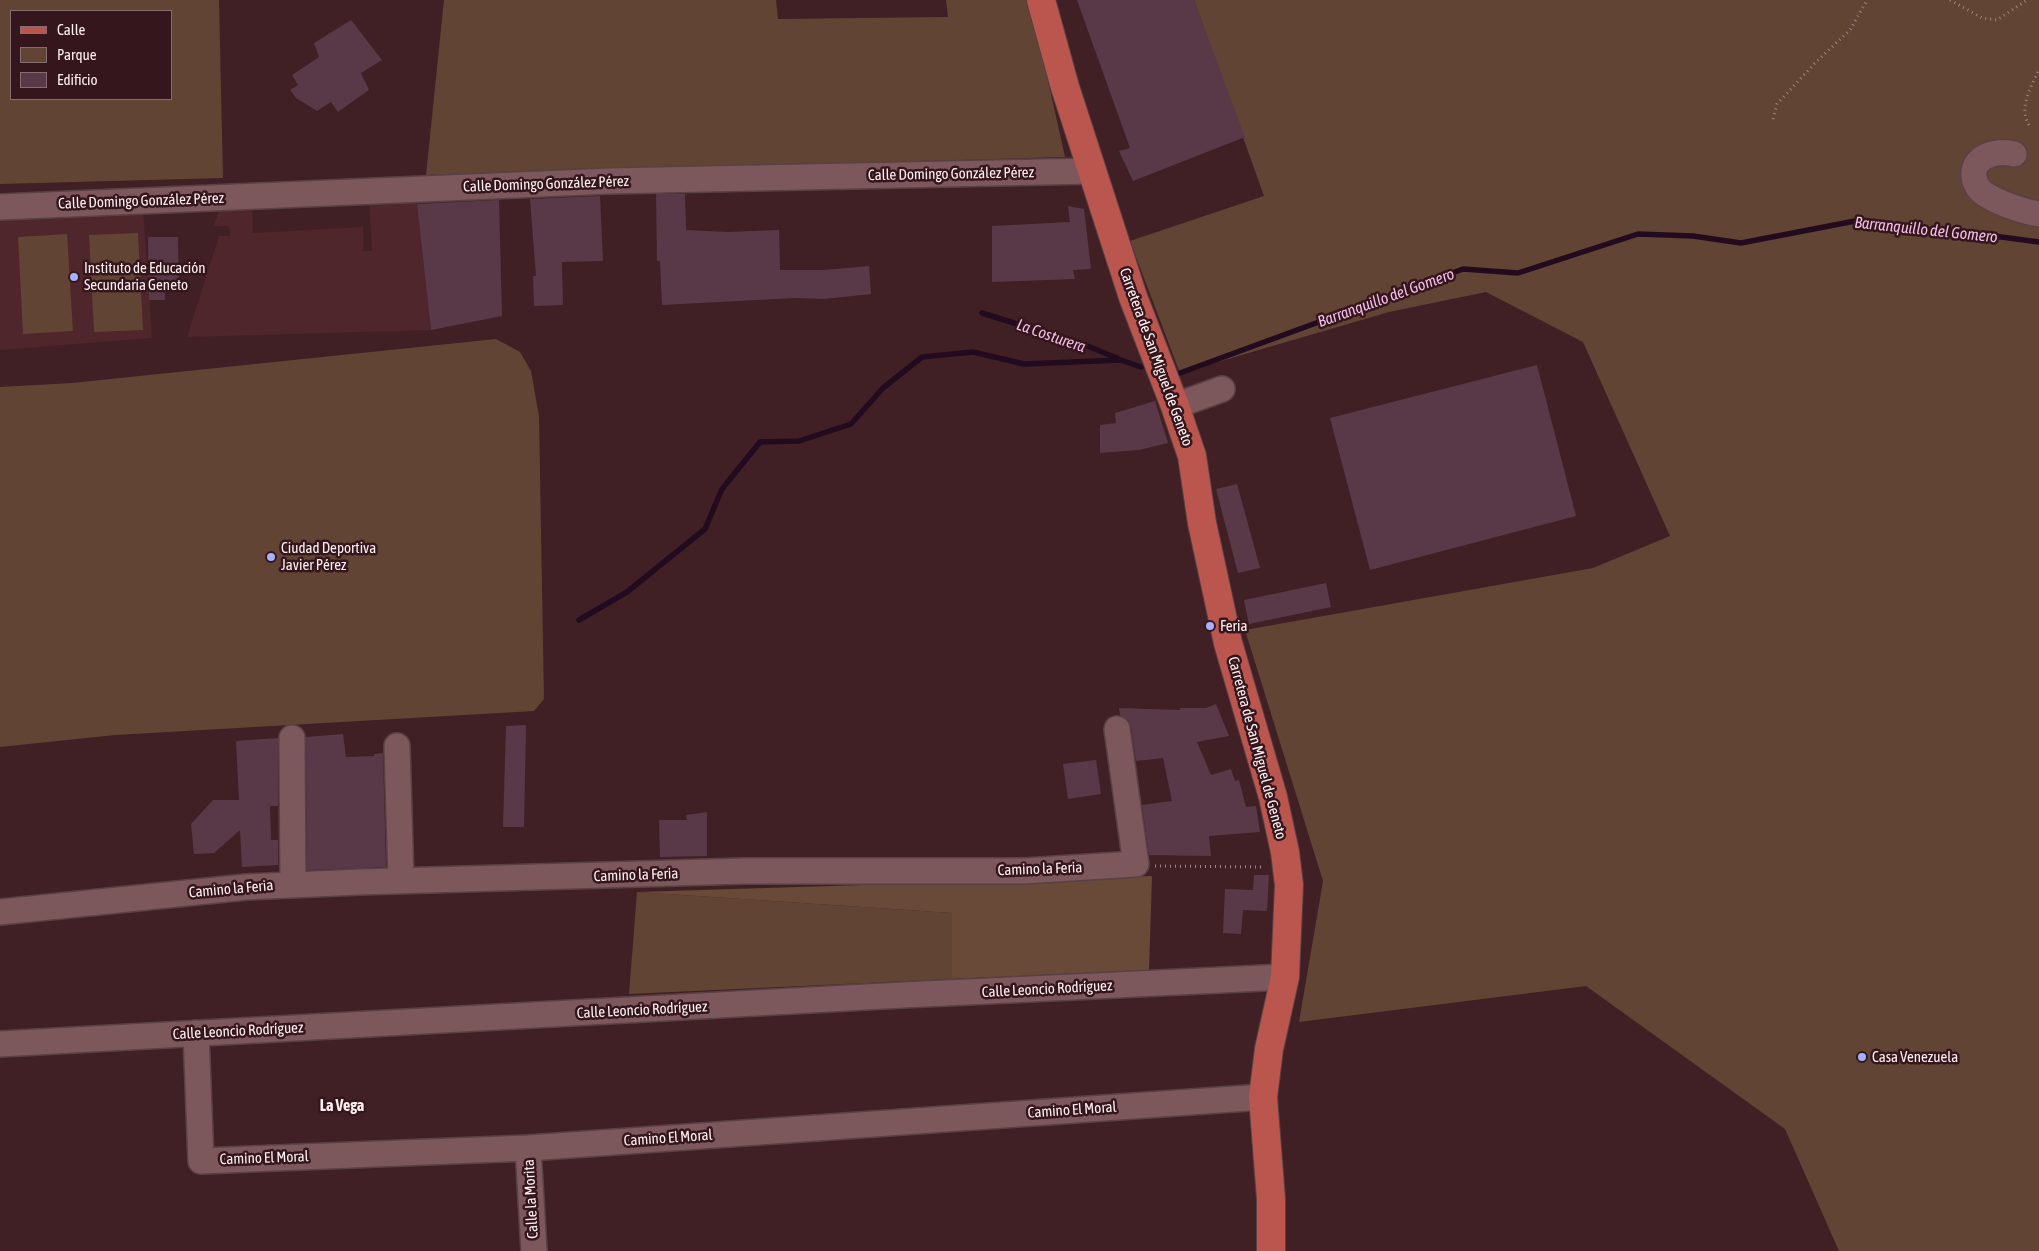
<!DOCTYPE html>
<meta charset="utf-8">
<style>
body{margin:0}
#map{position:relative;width:2039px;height:1251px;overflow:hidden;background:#402025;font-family:"Asap Condensed",sans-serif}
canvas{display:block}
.legend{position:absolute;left:10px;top:10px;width:162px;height:90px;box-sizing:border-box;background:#35161c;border:1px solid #856d71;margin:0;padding:6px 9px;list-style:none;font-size:15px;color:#fef0f1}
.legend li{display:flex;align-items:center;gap:10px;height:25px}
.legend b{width:25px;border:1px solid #856d71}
</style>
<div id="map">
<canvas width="2039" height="1251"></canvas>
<ul class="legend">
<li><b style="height:6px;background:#ba564e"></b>Calle</li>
<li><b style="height:14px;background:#614434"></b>Parque</li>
<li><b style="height:14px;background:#593947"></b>Edificio</li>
</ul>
</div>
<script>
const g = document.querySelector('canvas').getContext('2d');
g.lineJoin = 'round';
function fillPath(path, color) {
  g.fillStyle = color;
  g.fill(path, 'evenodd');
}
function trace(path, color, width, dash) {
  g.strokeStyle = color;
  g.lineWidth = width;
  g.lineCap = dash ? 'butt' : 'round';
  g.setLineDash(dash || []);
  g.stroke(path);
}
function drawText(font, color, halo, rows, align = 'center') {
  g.font = font + ' "Asap Condensed",sans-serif';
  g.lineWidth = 5;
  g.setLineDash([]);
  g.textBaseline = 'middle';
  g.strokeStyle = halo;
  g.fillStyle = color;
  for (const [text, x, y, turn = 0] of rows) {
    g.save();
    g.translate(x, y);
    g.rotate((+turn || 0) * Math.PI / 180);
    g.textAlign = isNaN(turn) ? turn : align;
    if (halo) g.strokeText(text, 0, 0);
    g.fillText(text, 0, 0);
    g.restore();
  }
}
fillPath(new Path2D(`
 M369,199L417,201L431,330L187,337L219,236H230L229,226H214L222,201H252L253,233L363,227V251H372Z
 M143,209L152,338L0,350V216Z`), '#4e262c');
fillPath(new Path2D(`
 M0,0H219L223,178L0,184ZM11,11H171V99H11Z
 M444,0H776L778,19L948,17L946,0H1030L1065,157L426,175Z
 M1194,0H2039V1251H1839L1785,1129L1586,986L1299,1022L1323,881L1245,630L1593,568L1670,536L1583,342L1486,292L1389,312L1180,373L1130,241L1264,196Z
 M138,233L143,330L94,332L89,235Z
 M67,234L73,331L23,334L18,237Z
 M496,339L520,352L531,371L539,416L544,699L534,711L115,735L0,747V387L72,383Z
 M637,892L952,913V979L629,994Z`), '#614434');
fillPath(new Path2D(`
 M1152,876L1149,970L952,979V913L637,892Z`), '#694938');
trace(new Path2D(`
 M982,313L1085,345L1117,358
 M1180,373L1463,269L1518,273L1638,234L1693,236L1741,243L1855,221L1900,229L1949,230L2039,242
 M579,620L627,592L705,529L722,489L760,442L799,441L851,424L883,388L922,357L973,352L1024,364L1121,360L1141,367`), '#230b1f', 5.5);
fillPath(new Path2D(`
 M1077,0H1194L1245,137L1133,181L1119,151L1130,148Z
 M351,20L382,60L361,73L369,90L338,112L331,102L317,111L296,98L290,90L298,85L292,75L319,57L314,43Z
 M656,194H685L686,230L728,232L779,230L780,270H824L869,266L871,294L824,299L795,298L662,305L660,261H657Z
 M600,196L603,261L562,262L563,305L534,306L533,276H536L530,199Z
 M499,200L502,316L431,330L417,204Z
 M1068,206L1084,209L1091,269L1073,270L1075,279L992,282V226L1070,222Z
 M148,237H178L179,286H165V300H149Z
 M1537,365L1576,516L1370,570L1330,418Z
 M1155,401L1168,443L1139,450L1100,453V425L1116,423L1115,413Z
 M1237,484L1260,568L1238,573L1216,489Z
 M1326,583L1331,607L1249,624L1244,600Z
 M1216,704L1229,736L1197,742L1211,775L1231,769L1235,781L1239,780L1246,807L1256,806L1260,832L1209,836L1211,856L1149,855L1142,805L1172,801L1163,758L1136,761L1131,727L1128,720L1120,715L1119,708L1180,710V708H1206Z
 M526,725L524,827H503L506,726Z
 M343,734L346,757L374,756V754L383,753L386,867L307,870L306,737Z
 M278,738V806H270L271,840H278V865L242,867L240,830L214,853L194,854L191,824L213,800H239L236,741Z
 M1096,760L1101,794L1068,799L1063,764Z
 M707,812V856L660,857L659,820H687L686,815Z
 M1254,875H1269L1267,911L1243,910L1241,934L1223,933L1225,889L1253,890Z`), '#593947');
const minor = new Path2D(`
 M2014,154C1993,148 1964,160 1977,186C1983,199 2025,212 2039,214
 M0,207L610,181L1092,171
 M1175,406L1222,389
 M292,738L293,885
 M397,746L401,881
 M0,912L246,887L360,882L744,871H1024L1136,864L1117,729
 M196,1033L201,1161L528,1148L1263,1097
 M0,1044L903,995L1285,977
 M528,1148L534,1251`);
const major = new Path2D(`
 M1041,0L1065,87L1133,297L1175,406L1192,456L1202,523L1228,643L1273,797L1285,852L1289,885L1285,977L1269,1049L1263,1097L1271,1199V1251`);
trace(minor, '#594044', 28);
trace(major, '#594044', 30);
trace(new Path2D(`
 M1950,0L1982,18L1997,20L2027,0
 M1773,119L1777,104L1816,62L1850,30L1867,0
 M2029,125C2018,107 2032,86 2039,69
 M1155,866L1264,867`), '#9b8487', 3, [1, 4]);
trace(minor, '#7c575c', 25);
trace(major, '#ba564e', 28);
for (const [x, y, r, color] of [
 [74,277,5,"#a5b1fc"],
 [271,557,5,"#a5b1fc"],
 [1210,626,5,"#a5b1fc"],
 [1862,1057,5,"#a5b1fc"]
]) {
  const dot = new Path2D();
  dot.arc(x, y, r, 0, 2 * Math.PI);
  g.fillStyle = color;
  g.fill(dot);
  trace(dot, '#35161c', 2);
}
drawText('15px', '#fef0f1', '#35161c', [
 ["Calle Domingo González Pérez",951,174,-1],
 ["Calle Domingo González Pérez",546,184,-2],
 ["Calle Domingo González Pérez",141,201,-2],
 ["Carretera de San Miguel de Geneto",1156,357,70],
 ["Carretera de San Miguel de Geneto",1257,748,75],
 ["Camino la Feria",1040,869,-2],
 ["Camino la Feria",636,875,-2],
 ["Camino la Feria",231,889,-5],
 ["Calle Leoncio Rodríguez",1047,989,-3],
 ["Calle Leoncio Rodríguez",642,1010,-3],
 ["Calle Leoncio Rodríguez",238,1031,-3],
 ["Camino El Moral",1072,1110,-4],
 ["Camino El Moral",668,1138,-4],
 ["Camino El Moral",264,1158,-2],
 ["Calle la Morita",531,1199,-93]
]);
drawText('15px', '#fef0f1', '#35161c', [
 ["Instituto de Educación",84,268],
 ["Secundaria Geneto",84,285],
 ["Ciudad Deportiva",281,548],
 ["Javier Pérez",281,565],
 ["Feria",1220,626],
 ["Casa Venezuela",1872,1057]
], 'left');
drawText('italic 16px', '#f2bee8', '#35161c', [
 ["Barranquillo del Gomero",1926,230,6],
 ["Barranquillo del Gomero",1386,298,-20],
 ["La Costurera",1051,336,19]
]);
drawText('bold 16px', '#fef0f1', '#35161c', [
 ["La Vega",342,1106]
]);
</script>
